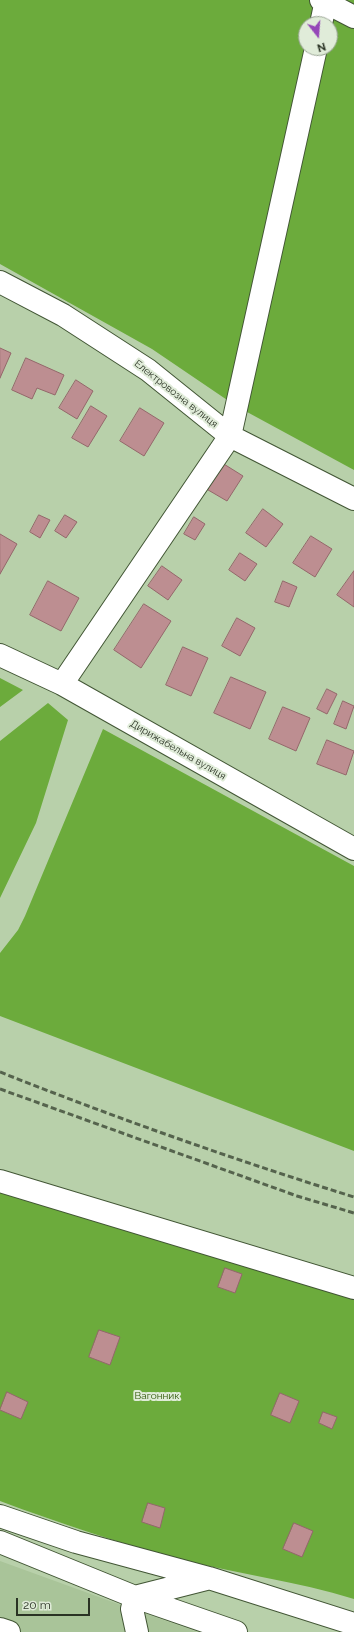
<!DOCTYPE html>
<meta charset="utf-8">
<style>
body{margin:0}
#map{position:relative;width:354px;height:1632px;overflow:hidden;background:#b8d0aa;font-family:Raleway,sans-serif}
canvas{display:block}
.north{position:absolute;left:298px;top:16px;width:40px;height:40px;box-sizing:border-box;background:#e0ecd9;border:1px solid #97a291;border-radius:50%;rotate:163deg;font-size:11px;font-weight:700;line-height:16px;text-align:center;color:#2a3324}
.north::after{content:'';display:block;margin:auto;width:14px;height:18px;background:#9547b8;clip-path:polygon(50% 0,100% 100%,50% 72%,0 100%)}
.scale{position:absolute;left:16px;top:1598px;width:74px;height:18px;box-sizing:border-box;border:2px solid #2a3324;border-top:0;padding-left:5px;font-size:12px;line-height:14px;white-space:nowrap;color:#2a3324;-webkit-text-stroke:3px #e0ecd9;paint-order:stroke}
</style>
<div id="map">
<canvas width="354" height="1632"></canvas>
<div class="north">N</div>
<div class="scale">20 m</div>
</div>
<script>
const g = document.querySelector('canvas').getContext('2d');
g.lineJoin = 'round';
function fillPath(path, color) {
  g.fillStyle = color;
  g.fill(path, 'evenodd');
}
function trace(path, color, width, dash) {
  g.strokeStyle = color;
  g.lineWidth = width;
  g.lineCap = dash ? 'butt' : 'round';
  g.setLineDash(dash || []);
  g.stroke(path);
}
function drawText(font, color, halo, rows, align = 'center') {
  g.font = font + ' Raleway,sans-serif';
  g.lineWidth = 4;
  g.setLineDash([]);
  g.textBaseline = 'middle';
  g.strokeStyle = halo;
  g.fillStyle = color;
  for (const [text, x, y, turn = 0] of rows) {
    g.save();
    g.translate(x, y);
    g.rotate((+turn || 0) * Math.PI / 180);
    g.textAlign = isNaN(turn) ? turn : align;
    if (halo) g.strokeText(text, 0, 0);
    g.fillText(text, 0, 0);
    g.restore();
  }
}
fillPath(new Path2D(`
 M0,1561L132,1609L198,1632H0Z`), '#a9c499');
fillPath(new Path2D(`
 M0,0H354V470L236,406L152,349L0,264ZM306,24H330V48H306Z
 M0,678L23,690L0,707Z
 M48,703L68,720L36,823L0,898V741Z
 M103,729L354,866V1151L0,1016V953L18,930L25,916Z
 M0,1191L78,1213L354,1300V1599C297,1581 237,1574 179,1559C119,1543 59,1523 0,1501Z`), '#6cab3c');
const building = new Path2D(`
 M0,348L11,353L0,378Z
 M26,358L64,375L55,395L37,388L32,399L12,390Z
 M76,380L93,391L77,419L59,408Z
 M91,406L107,416L88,447L72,438Z
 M140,408L164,423L144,456L120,441Z
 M219,461L243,476L227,501L203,487Z
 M263,509L283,524L266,547L246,533Z
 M39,515L50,520L40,538L30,532Z
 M65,515L77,522L66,538L55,531Z
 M194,517L205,524L195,540L184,534Z
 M0,534L17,544L0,574Z
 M311,536L332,549L315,577L293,563Z
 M240,553L257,564L245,581L229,570Z
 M162,566L182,580L168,600L148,586Z
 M354,571V607L337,595Z
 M48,581L79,598L61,631L30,615Z
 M283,581L297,587L289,607L275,602Z
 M144,604L171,621L141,668L114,650Z
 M237,618L255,628L240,656L222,646Z
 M183,647L208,658L191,696L166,685Z
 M231,677L266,692L250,729L214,713Z
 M327,689L337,694L327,714L317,709Z
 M343,701L354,706L346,729L334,724Z
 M283,707L310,718L296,751L269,739Z
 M327,740L354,751L346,775L317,764Z
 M225,1268L242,1274L235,1293L218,1287Z
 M99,1330L120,1337L110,1365L89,1357Z
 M7,1392L28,1402L21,1419L0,1410Z
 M280,1393L299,1401L290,1423L271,1415Z
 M323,1412L337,1417L332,1429L319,1423Z
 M148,1503L165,1508L160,1528L142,1522Z
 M294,1523L313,1531L302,1557L283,1549Z`);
fillPath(building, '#bd8e91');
trace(building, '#93676a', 1);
const minor = new Path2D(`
 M321,0L354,17
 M321,24L326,0
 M0,282L63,315L148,370L230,436L354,499
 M0,655L62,684L354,849
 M62,684L230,436L316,48
 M0,1181L354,1288
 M0,1516L76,1542L209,1578L354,1624
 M0,1542L135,1597L236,1632
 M0,1629L9,1632
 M137,1632L132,1609L135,1597L206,1579`);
trace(minor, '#425635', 24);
trace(minor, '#fff', 22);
trace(new Path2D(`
 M0,1072C116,1118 235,1160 354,1197
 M0,1089L297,1196L354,1213`), '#55634d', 3, [6, 3]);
drawText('10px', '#2a3324', '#e0ecd9', [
 ["Електровозна вулиця",176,394,38],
 ["Дирижабельна вулиця",178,750,30]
]);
drawText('10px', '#2f5807', '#e0ecd9', [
 ["Вагонник",157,1396]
]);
</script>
